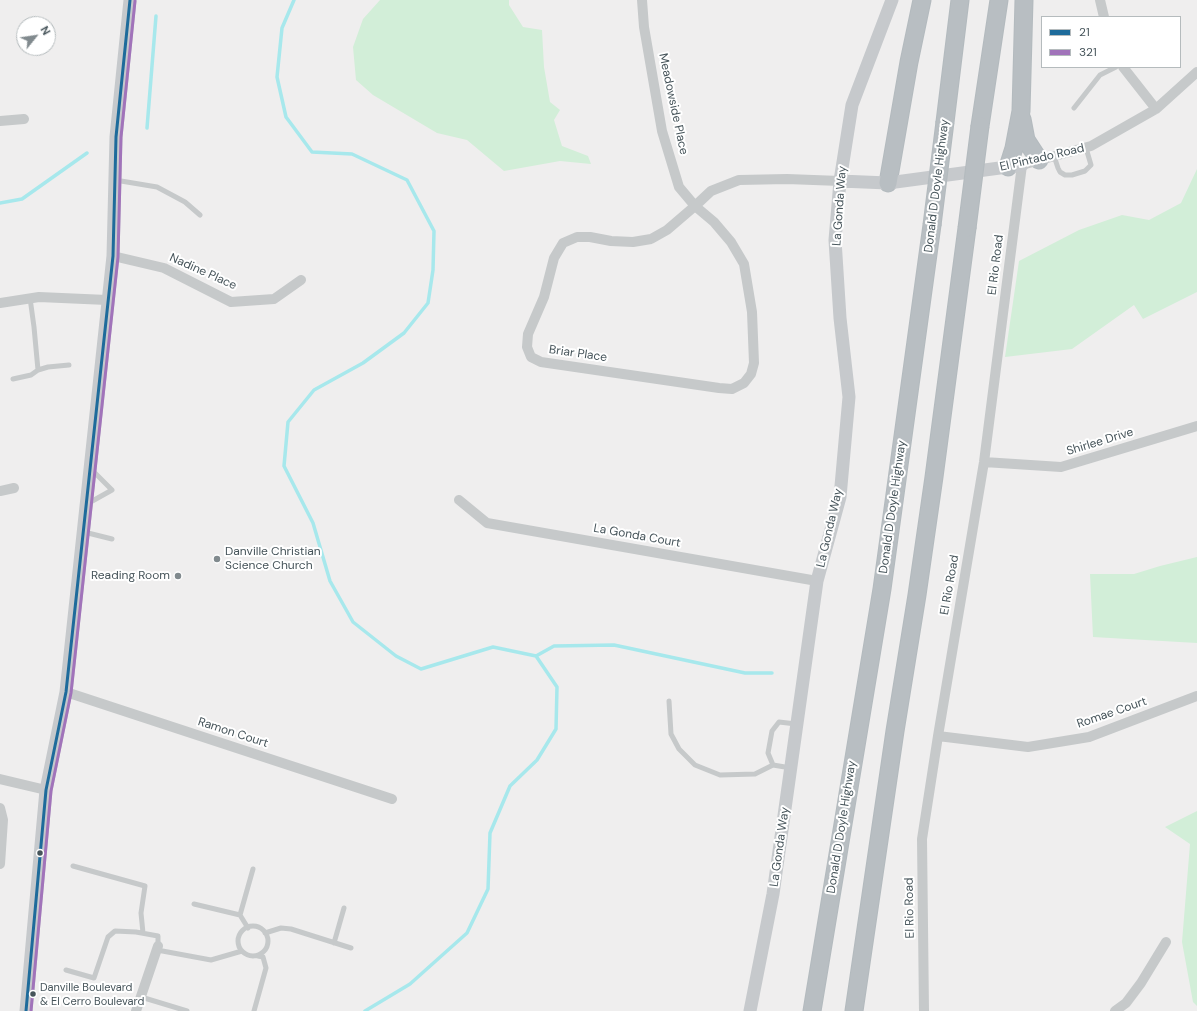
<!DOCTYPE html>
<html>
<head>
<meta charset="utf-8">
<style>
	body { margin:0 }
	#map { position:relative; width:1197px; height:1011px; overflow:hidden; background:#efeeee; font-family:"DM Sans",sans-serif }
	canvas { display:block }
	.legend { position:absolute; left:1041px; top:16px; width:140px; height:52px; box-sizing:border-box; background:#fff; border:1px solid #b5bbbd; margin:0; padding:5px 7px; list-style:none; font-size:12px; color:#46545a }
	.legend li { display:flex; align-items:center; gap:8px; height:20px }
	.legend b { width:20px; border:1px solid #b5bbbd }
	.north { position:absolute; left:16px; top:16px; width:40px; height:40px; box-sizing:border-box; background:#fff; border:1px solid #b5bbbd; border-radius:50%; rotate:60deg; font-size:11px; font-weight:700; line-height:16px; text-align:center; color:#46545a }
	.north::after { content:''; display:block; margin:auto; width:14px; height:18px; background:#818a8e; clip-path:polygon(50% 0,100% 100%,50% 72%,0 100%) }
</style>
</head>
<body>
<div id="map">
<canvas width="1197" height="1011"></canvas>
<ul class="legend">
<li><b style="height:5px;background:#1e6b9b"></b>21</li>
<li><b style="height:5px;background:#a173ba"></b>321</li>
</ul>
<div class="north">N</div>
</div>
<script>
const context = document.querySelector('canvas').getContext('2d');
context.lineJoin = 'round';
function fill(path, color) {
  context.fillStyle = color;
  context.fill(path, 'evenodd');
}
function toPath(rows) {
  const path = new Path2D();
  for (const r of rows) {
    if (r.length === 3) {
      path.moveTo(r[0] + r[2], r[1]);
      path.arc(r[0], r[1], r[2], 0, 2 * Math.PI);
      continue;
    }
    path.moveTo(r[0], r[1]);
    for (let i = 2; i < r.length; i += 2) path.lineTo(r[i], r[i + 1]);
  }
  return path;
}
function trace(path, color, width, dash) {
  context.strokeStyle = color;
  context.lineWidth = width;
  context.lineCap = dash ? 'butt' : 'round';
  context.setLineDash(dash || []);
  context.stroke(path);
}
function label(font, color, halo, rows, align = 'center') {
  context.font = font + ' "DM Sans",sans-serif';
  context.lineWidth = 4;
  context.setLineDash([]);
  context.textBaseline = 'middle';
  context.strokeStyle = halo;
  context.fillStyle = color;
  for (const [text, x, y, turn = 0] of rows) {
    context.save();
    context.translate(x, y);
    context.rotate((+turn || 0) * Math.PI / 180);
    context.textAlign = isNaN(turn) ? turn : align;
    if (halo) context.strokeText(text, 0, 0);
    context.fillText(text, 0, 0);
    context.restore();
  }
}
const green = toPath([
	[380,0,509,0,509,5,523,27,542,30,544,67,550,102,560,110,554,120,562,146,588,156,591,164,560,161,504,171,467,140,437,133,373,95,356,80,353,47,363,19],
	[1197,169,1197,292,1143,319,1134,305,1072,349,1005,357,1019,261,1079,230,1122,215,1149,220,1181,203],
	[1197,557,1197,643,1093,637,1090,574,1134,574,1160,566],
	[1197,811,1197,1006,1193,1002,1182,942,1190,844,1165,827]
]);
const stream = toPath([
	[294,0,282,28,277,77,286,117,312,152,352,154,407,180,434,231,433,270,428,303,404,333,363,363,314,390,288,422,284,466,313,523,330,581,353,622,396,656,421,669,493,647,536,656,557,687,556,729,537,760,510,786,490,833,488,889,467,933,410,984,365,1011],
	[147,128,156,16],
	[0,203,22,199,87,153],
	[536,656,554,646,614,645,745,673,772,673]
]);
const lane = toPath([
	[1074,108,1100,75,1116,67],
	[1054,156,1058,168,1060,172,1065,175,1072,175,1085,171,1091,165,1086,148],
	[115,180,157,187,185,202,200,215],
	[38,370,48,367,69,365],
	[13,379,31,375,38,370,34,327,30,298],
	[87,504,112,490,92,470],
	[84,532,112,539],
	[669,701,671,734,679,749,695,765,720,775,755,774,773,765],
	[791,768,773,765,768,753,772,731,779,722,796,724],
	[73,866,145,886,141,913,143,933],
	[194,904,240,915,248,928],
	[240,915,253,869],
	[253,941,15],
	[265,933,281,928,291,929,351,948],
	[334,943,344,908],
	[157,950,211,960,242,951],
	[66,970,94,978,108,937,115,931,136,932,158,936,158,946],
	[141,997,187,1011],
	[254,1011,266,968,263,957,258,956]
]);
const street = toPath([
	[642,0,644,27,662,131,679,187,695,206,711,191,739,180,787,179,840,181],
	[1100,0,1104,17],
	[1123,67,1156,109],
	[0,121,24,119],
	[695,206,714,222,731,242,744,264,752,312,754,363,751,374,744,383,732,389,719,388,541,362,531,357,527,347,528,334,544,297,554,258,563,243,577,237,590,237,611,241,633,242,651,239,667,230,695,206],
	[113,256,164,268,231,302,274,299,301,280],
	[0,303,39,297,107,300],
	[984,462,1061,467,1197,426],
	[0,491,14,488],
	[459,500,487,523,817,581],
	[66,692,392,799],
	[938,736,1028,747,1089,737,1197,696],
	[0,779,46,790],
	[0,808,3,820,0,864],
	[136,1011,158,946],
	[924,1011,922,839,938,736,984,462,1022,165,1091,146,1156,109,1197,72],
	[1115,1011,1126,1003,1141,983,1166,942]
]);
const secondary = toPath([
	[840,181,888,183,1022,165],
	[26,1011,46,790,66,692,113,256,116,137,130,0],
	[750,1011,773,894,817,581,840,497,849,397,840,318,835,240,840,181,852,105,892,0]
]);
const highway = toPath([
	[1022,119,1026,140,1039,160],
	[945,122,960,0],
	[980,126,999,0],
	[1008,167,1014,148,1021,111,1024,0],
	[888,183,909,62,922,0],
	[812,1011,882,589,932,225],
	[854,1011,895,731,917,595,934,477,967,228]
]);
const highwayBridge = toPath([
	[932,225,945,122],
	[967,228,980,126]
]);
const bus1 = toPath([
	[26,1011,46,790,66,692,113,256,116,137,130,0]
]);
const bus2 = toPath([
	[31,1011,51,791,71,693,118,257,121,137,135,1]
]);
const markers = [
	[217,559,4,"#818a8e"],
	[178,576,4,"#818a8e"],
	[40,853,3.5,"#46545a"],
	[33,994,3.5,"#46545a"]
];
const busNames = [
	["Danville Boulevard",40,988],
	["& El Cerro Boulevard",40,1002]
];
const streetNames = [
	["Meadowside Place",673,104,78],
	["El Pintado Road",1042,158,-13],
	["Donald D Doyle Highway",937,186,-83],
	["La Gonda Way",840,206,-86],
	["El Rio Road",996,265,-83],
	["Nadine Place",203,272,24],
	["Briar Place",578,354,8],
	["Shirlee Drive",1100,442,-17],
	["Donald D Doyle Highway",893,507,-82],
	["La Gonda Way",830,528,-77],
	["La Gonda Court",637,536,10],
	["El Rio Road",950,585,-80],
	["Romae Court",1112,713,-19],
	["Ramon Court",233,733,18],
	["Donald D Doyle Highway",842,827,-81],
	["La Gonda Way",780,847,-82],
	["El Rio Road",910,908,-91]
];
const poiNames = [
	["Danville Christian",225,552],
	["Science Church",225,566],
	["Reading Room",170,576,"right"]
];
fill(green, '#d2eed8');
trace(stream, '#a7e8ec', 3.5);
trace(highway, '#b3babe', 19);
trace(lane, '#c6c9ca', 5);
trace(street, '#c6c9ca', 10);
trace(secondary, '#c6c9cc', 13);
trace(highway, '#b8bec2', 17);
trace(highwayBridge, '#b3babe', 19, []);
trace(highwayBridge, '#b8bec2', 17);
trace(bus1, '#1e6b9b', 3);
trace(bus2, '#a173ba', 3);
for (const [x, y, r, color] of markers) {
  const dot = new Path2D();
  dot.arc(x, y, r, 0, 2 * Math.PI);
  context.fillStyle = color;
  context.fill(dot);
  trace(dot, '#fff', 1.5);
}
label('11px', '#46545a', '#fff', busNames, 'left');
label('12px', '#46545a', '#fff', streetNames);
label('12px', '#46545a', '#fff', poiNames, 'left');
</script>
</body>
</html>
